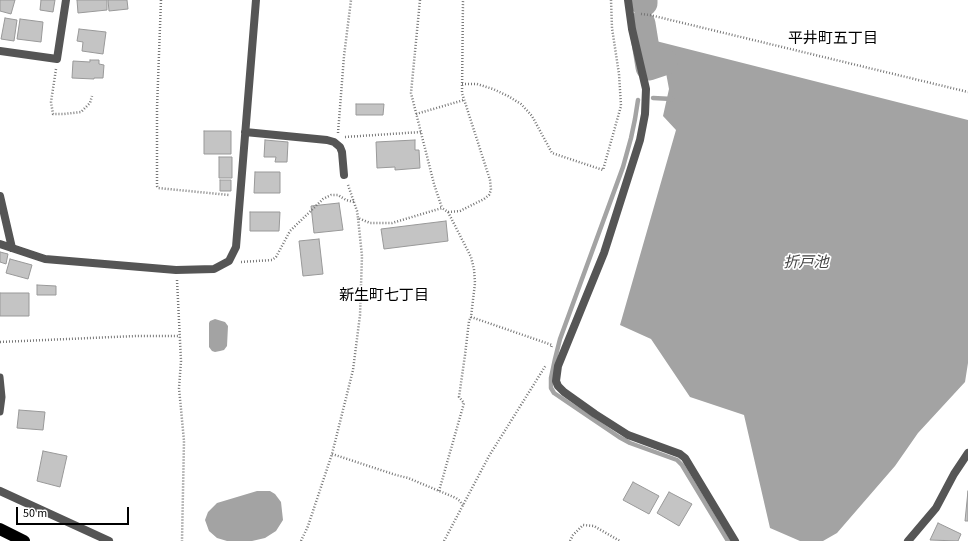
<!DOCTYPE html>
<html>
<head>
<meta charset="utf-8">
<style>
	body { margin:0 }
	#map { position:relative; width:968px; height:541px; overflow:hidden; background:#fff; font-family:"Source Sans 3",sans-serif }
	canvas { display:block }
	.scale { position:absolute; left:16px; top:507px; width:113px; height:18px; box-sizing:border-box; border:2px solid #000; border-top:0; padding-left:5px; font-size:12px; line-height:14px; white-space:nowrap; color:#000; -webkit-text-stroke:3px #fff; paint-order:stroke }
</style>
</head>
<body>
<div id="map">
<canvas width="968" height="541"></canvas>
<div class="scale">50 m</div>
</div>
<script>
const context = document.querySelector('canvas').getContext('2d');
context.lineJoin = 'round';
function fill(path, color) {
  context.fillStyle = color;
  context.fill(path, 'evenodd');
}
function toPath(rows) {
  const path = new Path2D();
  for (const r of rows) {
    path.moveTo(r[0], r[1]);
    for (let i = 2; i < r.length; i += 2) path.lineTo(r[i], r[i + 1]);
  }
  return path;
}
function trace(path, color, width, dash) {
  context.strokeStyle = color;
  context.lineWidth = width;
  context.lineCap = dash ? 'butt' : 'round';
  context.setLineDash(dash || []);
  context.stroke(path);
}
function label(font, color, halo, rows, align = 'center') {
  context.font = font + ' "Source Sans 3","Noto Sans JP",sans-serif';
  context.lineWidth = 3.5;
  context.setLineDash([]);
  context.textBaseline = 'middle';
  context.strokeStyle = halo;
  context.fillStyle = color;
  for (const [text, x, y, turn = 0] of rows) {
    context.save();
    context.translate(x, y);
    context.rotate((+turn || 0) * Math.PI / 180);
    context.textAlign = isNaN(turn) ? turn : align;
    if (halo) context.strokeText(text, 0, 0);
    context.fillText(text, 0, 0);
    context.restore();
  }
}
const water = toPath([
	[656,41,968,120,968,363,965,382,918,433,895,466,837,533,823,541,800,541,770,528,744,415,690,397,651,339,620,325,676,130,663,116,669,89,664,62],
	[215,319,225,322,228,326,227,346,224,350,220,351,215,352,212,351,209,347,209,323,210,321],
	[257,491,270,491,275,494,281,502,283,520,276,531,265,538,252,541,227,541,217,538,209,531,205,520,208,512,217,503]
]);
const stream = toPath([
	[653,98,672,99],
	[638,100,635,119,631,138,623,167,560,339,555,359,551,378,551,388,554,393,579,410,619,437,630,443,677,460,682,465,728,541]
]);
const river = toPath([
	[644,3,644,0],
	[642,24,649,67,664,62]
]);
const building = toPath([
	[0,0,15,0,11,14,0,11,0,0],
	[41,0,55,0,53,12,40,10,41,0],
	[77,0,107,0,107,10,78,13,77,0],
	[108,0,127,0,128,9,109,11,108,0],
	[5,18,17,20,14,41,1,39,5,18],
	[20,19,43,22,41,42,17,39,20,19],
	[79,29,106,32,103,54,82,51,83,42,77,41,79,29],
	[90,60,99,60,99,64,104,65,103,78,94,78,94,79,72,78,73,61,90,62,90,60],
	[356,104,384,104,383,115,356,115,356,104],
	[204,131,231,131,231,154,204,154,204,131],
	[265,140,288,142,287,162,275,162,276,157,264,157,265,140],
	[415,140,415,150,419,150,420,168,395,170,395,167,377,168,376,142,415,140],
	[219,157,232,157,232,178,219,178,219,157],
	[255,172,280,172,280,193,254,193,255,172],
	[220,180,231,180,231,191,220,191,220,180],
	[339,203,343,230,314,233,311,206,339,203],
	[250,212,280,212,279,231,250,231,250,212],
	[446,221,448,241,384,249,381,229,446,221],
	[319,239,323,274,303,276,299,241,319,239],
	[0,252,8,254,6,264,0,262,0,252],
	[10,259,32,265,28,279,6,273,10,259],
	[37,285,56,286,56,295,37,295,37,285],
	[0,293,29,293,29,316,0,316,0,293],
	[19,410,45,412,43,430,17,428,19,410],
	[43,451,67,456,60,487,37,481,43,451],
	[633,482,659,496,649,514,623,500,633,482],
	[968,491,968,521,965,521,968,491],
	[669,492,692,504,679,526,657,513,669,492],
	[938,523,961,534,958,541,930,540,938,523]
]);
const path = toPath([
	[161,0,157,108,157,186,158,188,229,195],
	[420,0,411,93,434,184,442,208],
	[641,14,650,15,968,92],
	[56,69,51,102,53,114,64,114,81,112,90,103,92,96],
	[462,84,477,84,493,89,508,96,521,104,532,116,552,153,603,170,621,106,619,74,612,28,611,0],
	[416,114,464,100],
	[338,133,344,56,351,0],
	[345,137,421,132],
	[348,185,357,211,358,218,370,223,392,223,442,208,448,212,471,257,474,269,475,283,471,317,552,345,551,349],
	[448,212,460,211,484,199,489,195,491,190,490,180,462,93,463,0],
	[241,262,272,260,276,257,290,231,323,199,331,195,338,195,346,200,354,202],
	[177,280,181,361,179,388,184,441,182,541],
	[0,342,136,336,180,336],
	[332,454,396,475,408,478,456,498,460,501,463,506],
	[439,491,464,403,459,397,465,355,469,321,471,317],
	[301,541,308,526,332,454,353,370,360,315,362,256,358,218],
	[444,541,489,456,546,365],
	[570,541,573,535,583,525,594,526,620,541]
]);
const service = toPath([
	[0,377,2,397,0,412]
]);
const minor = toPath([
	[628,0,632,29,646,89,645,114,640,140,604,253,558,366,556,381,558,386,564,392,595,414,628,435,680,454,685,458,735,541],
	[0,51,57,59,66,0],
	[245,132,327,140,334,142,340,147,342,152,344,175],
	[0,196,12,248],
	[0,244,45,259,176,270,214,269,229,261,236,247,256,0],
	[0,491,109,541],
	[908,541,936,508,954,474,968,453]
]);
const motorway = toPath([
	[0,529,24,541]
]);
const neighbourhoodNames = [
	["平井町五丁目",833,40],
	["新生町七丁目",384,297]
];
const waterNames = [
	["折戸池",806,264]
];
fill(water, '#a3a3a3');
trace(stream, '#a3a3a3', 4.5);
trace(river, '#a3a3a3', 27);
fill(building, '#c4c4c4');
trace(building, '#999', 1);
trace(path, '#777', 2.5, [1, 2]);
trace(service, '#555', 7);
trace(minor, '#555', 8);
trace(motorway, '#000', 12);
label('15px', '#000', '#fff', neighbourhoodNames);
label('italic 15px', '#444', '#fff', waterNames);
</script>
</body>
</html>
